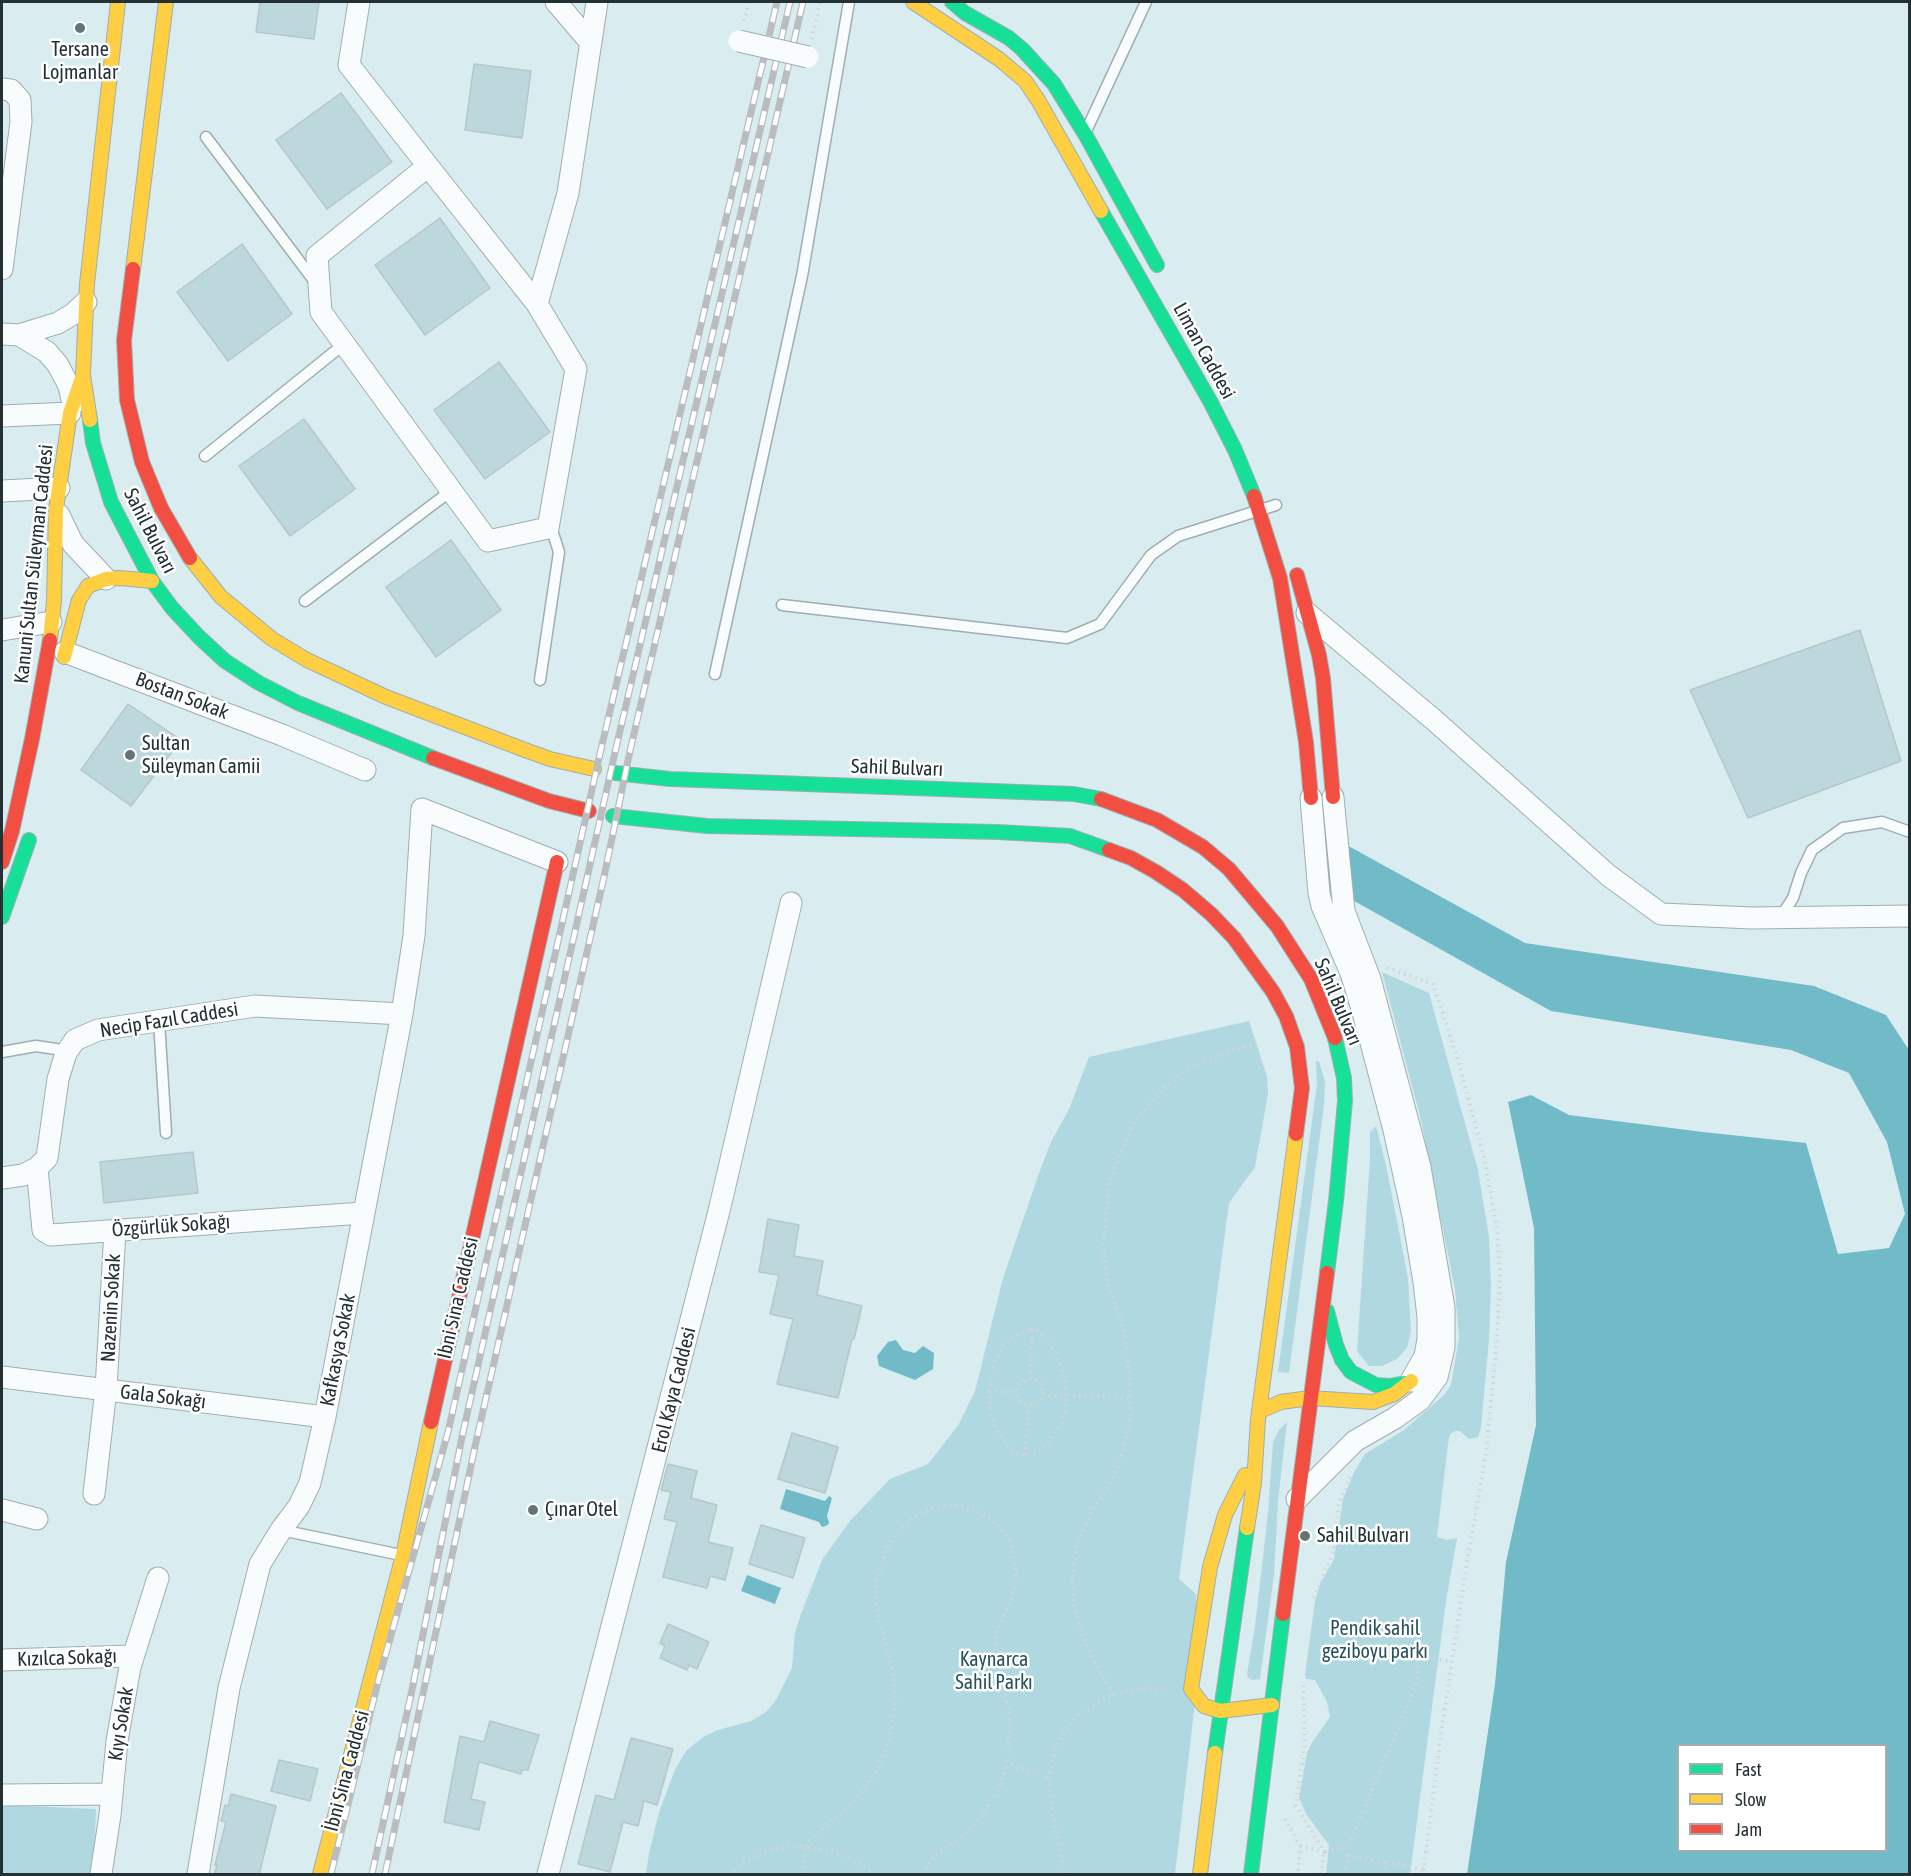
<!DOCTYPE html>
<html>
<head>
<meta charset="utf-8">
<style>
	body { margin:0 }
	#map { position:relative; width:1911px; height:1876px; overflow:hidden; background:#d9edf0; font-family:"Asap Condensed",sans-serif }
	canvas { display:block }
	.frame { position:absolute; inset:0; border:3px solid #233134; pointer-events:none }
	.legend { position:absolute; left:1677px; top:1744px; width:210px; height:108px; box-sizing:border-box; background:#fff; border:2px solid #a7adae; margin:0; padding:8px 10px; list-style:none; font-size:18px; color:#233134 }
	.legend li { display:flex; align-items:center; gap:12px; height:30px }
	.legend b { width:30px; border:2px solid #a7adae }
</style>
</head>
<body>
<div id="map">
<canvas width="1911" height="1876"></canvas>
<div class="frame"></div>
<ul class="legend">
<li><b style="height:8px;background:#16e098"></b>Fast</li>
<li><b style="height:8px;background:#ffcf43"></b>Slow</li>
<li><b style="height:8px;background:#f24e42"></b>Jam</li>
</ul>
</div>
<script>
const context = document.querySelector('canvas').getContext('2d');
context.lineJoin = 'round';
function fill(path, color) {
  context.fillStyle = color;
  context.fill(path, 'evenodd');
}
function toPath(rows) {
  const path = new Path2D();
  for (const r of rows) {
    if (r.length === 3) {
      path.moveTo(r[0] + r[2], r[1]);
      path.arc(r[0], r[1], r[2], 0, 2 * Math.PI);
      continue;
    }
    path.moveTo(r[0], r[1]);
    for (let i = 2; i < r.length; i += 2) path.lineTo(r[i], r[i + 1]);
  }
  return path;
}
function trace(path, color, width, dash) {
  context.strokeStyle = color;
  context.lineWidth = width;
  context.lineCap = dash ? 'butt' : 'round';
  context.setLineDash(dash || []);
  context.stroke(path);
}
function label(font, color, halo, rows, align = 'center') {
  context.font = font + ' "Asap Condensed",sans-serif';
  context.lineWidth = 5;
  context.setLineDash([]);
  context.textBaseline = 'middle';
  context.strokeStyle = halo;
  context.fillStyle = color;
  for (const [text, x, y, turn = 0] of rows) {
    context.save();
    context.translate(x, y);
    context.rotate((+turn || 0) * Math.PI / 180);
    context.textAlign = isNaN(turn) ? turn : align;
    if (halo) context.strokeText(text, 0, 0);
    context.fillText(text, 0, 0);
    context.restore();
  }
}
const green = toPath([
	[1382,972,1429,993,1478,1170,1489,1237,1491,1286,1489,1339,1481,1427,1478,1437,1469,1439,1460,1431,1455,1431,1450,1434,1448,1444,1437,1537,1447,1540,1457,1538,1446,1601,1410,1874,1326,1874,1329,1845,1306,1814,1299,1798,1307,1752,1313,1741,1330,1717,1327,1702,1315,1680,1306,1679,1305,1674,1315,1601,1320,1584,1334,1559,1343,1499,1354,1472,1365,1454,1404,1430,1444,1395,1451,1385,1459,1338,1455,1289,1420,1116],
	[1249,1021,1267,1077,1268,1094,1255,1167,1229,1203,1179,1579,1196,1594,1197,1685,1175,1874,646,1874,649,1853,659,1812,675,1770,686,1751,703,1737,718,1730,751,1721,766,1712,776,1700,792,1668,795,1633,801,1614,822,1560,850,1521,890,1479,928,1464,959,1424,975,1391,1003,1278,1037,1179,1050,1144,1069,1109,1089,1057],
	[1316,1061,1319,1061,1325,1082,1324,1105,1289,1373,1278,1372,1317,1084],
	[1376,1126,1386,1165,1408,1278,1411,1332,1407,1348,1397,1359,1382,1366,1369,1366,1357,1351,1370,1158,1370,1132],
	[1287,1422,1278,1501,1274,1575,1260,1679,1253,1680,1249,1679,1247,1674,1255,1626,1268,1513,1273,1442,1279,1430],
	[2,1805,96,1809,93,1874,2,1874]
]);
const water = toPath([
	[1343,843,1525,943,1814,986,1886,1015,1909,1050,1909,1874,1467,1874,1495,1684,1506,1562,1536,1425,1534,1228,1508,1102,1531,1095,1569,1115,1703,1132,1806,1143,1838,1254,1889,1248,1905,1214,1887,1142,1849,1073,1791,1050,1551,1011,1347,897],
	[1678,1746,1886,1746,1886,1850,1678,1850],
	[896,1340,903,1350,915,1353,923,1346,934,1353,933,1369,915,1380,879,1366,877,1356,888,1342],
	[786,1489,825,1501,829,1496,832,1498,827,1516,829,1522,828,1525,822,1527,819,1522,780,1509],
	[747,1575,781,1588,775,1604,741,1591]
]);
const building = toPath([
	[260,2,319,2,314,39,256,32,260,2],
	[474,64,531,71,522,138,465,130,474,64],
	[341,93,392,162,327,209,276,140,341,93],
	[440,218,490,288,425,335,375,265,440,218],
	[242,244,292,314,228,361,177,292,242,244],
	[499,362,550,432,485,479,434,410,499,362],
	[304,419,355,489,290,536,239,466,304,419],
	[451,540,501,610,436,657,386,587,451,540],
	[1860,630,1901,761,1748,818,1690,690,1860,630],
	[128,704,181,740,131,806,81,770,128,704],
	[193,1152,198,1193,104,1203,100,1162,193,1152],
	[768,1219,799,1225,794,1256,823,1261,817,1295,862,1306,854,1339,852,1339,838,1398,777,1384,793,1319,770,1314,779,1275,759,1272,768,1219],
	[792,1433,838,1447,825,1493,778,1479,792,1433],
	[668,1464,697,1471,691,1498,717,1505,708,1542,733,1548,725,1580,710,1576,707,1588,663,1577,677,1522,664,1519,671,1492,661,1490,668,1464],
	[761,1525,805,1538,793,1578,749,1564,761,1525],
	[668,1624,709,1642,697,1669,689,1665,687,1670,660,1658,665,1646,660,1643,668,1624],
	[490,1721,539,1735,528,1770,522,1770,521,1774,479,1762,471,1799,485,1802,479,1830,444,1822,460,1736,484,1742,490,1721],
	[631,1738,673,1749,657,1805,644,1801,638,1826,623,1822,610,1872,578,1864,596,1795,614,1800,631,1738],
	[279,1760,318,1769,310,1801,271,1791,279,1760],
	[231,1794,276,1806,259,1875,214,1875,217,1865,215,1865,226,1822,221,1821,225,1805,228,1806,231,1794]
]);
const path = toPath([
	[744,21,749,2],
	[812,39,820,2],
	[1387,968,1433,984,1458,1060,1484,1157,1497,1228,1500,1276,1497,1341,1486,1453,1465,1575,1442,1727,1423,1874],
	[1031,1328,1036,1329,1042,1334,1056,1354,1065,1378,1067,1407,1062,1423,1049,1442,1036,1453,1025,1456,1013,1452,999,1435,991,1414,989,1391,994,1363,1003,1347,1010,1339,1031,1328],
	[1030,1392,13],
	[1031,1379,1032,1328],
	[989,1391,1017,1392],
	[1043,1394,1067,1398],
	[1067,1395,1131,1398],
	[1025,1455,1029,1405],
	[1314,1598,1333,1553,1339,1504,1351,1477],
	[1113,1694,1093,1659,1081,1631,1074,1608,1072,1581,1077,1546,1092,1510,1111,1483,1123,1452,1131,1417,1128,1357,1124,1330,1107,1279,1103,1248,1109,1182,1135,1120,1161,1090,1182,1073,1195,1066,1225,1053,1259,1042],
	[1285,1819,1300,1846,1298,1874],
	[1300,1846,1324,1852,1296,1805,1305,1744,1303,1685],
	[729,1874,744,1862,771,1850,783,1847,805,1847,809,1840,853,1803,878,1769,890,1736,896,1696,892,1669,877,1611,875,1589,877,1578,889,1544,896,1535,913,1517,932,1508,953,1504,976,1510,996,1523,1009,1540,1015,1564,1016,1584,996,1636,995,1657,998,1679,1009,1709,1008,1763,1049,1779],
	[805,1874,805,1847,830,1851,846,1857,859,1863,874,1874],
	[922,1874,935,1855,955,1843,981,1817,998,1790,1008,1763],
	[1065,1874,1053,1817,1049,1779,1055,1749,1062,1735,1078,1715,1110,1696,1138,1689,1167,1688],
	[1321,1874,1324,1852,1343,1848,1349,1845,1416,1685,1420,1657,1452,1662],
	[1345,1874,1348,1856,1386,1862],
	[1385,1874,1386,1862,1424,1870]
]);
const lane = toPath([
	[1087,129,1146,2],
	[206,137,315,282],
	[205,456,344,344],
	[305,601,452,490],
	[782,605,1067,638,1100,624,1151,555,1178,536,1276,505],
	[715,674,802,276,849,2],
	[540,680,559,552,550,524],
	[1780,918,1793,898,1801,873,1812,850,1843,828,1882,822,1910,832],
	[159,1021,166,1133],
	[2,1052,36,1046,56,1049,66,1053],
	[281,1530,401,1555]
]);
const street = toPath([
	[359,2,349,65,428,166,537,304,576,369,548,528,488,541,321,312,317,256,428,166],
	[556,2,591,43],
	[2,89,11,90,20,100,21,122,2,269],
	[537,304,568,193,597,2],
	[2,334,19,335,58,323,73,314,86,302],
	[19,335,47,352,58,365,69,386,73,404],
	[2,416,70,413],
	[2,491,59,488],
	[59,515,73,544,106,579],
	[1307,613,1434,720,1608,875,1661,914,1752,918,1910,916],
	[2,630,51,622],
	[65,652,282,735,365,770],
	[1311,798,1319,893,1322,906,1351,973,1363,1012,1394,1130,1413,1216,1424,1282,1428,1317,1428,1339,1425,1356,1411,1381],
	[37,1168,43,1230,51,1235,363,1213],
	[2,1178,23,1175,37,1168,47,1158,58,1079,66,1053,75,1040,98,1030,255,1006,402,1014],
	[2,1377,325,1417],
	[94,1494,106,1389,115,1230],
	[1297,1499,1355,1441,1395,1418,1420,1400,1437,1377,1444,1347,1444,1308,1420,1167,1370,979,1344,911,1333,797],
	[2,1510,37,1519],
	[2,1660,133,1656],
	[2,1795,111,1794],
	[101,1874,110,1815,117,1741,130,1667,158,1578],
	[198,1874,229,1688,260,1564,281,1530,299,1506,310,1483,325,1417,402,1014,414,936,422,809,557,862],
	[548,1874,719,1211,791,903]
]);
const fast = toPath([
	[952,2,965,13,1009,38,1022,49,1054,84,1085,134,1157,265],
	[1101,211,1210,401,1235,450,1254,496],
	[90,420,93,443,111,502,152,581,172,608,199,637,225,661,259,683,298,703,433,758],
	[615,773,670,779,1074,794,1101,799],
	[613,816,707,826,998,832,1070,836,1109,850],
	[2,917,29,840],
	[1327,1273,1336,1201,1345,1101,1344,1078,1335,1038],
	[1327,1311,1336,1345,1342,1360,1351,1372,1376,1385,1390,1386,1406,1383],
	[1215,1753,1247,1528],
	[1251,1874,1283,1614]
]);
const slow = toPath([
	[913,2,999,59,1025,81,1038,100,1101,211],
	[133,269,166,2],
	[90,420,83,375,87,284,118,2],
	[190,558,221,597,272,639,307,660,386,697,525,750,550,759,594,769],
	[50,640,54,601,56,509,70,413,83,375],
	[64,657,79,600,88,586,106,579,120,578,152,581],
	[1260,1411,1281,1402,1310,1398,1373,1402,1394,1394,1411,1381],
	[1245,1475,1225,1515,1210,1567,1191,1689,1204,1706,1220,1711,1272,1705],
	[1247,1528,1254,1483,1258,1419,1296,1134],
	[320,1874,403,1555,431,1422],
	[1200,1874,1215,1753]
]);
const jam = toPath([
	[133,269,124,340,127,400,142,462,161,508,190,558],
	[1254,496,1280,578,1306,742,1311,798],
	[1297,575,1319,655,1323,678,1333,797],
	[433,758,549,801,589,811],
	[1101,799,1157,820,1203,847,1229,869,1277,926,1311,979,1335,1038],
	[1109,850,1131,858,1156,872,1183,890,1211,914,1234,938,1273,992,1286,1016,1297,1047,1302,1088,1296,1134],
	[2,862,12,831,32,739,50,640],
	[431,1422,557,862],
	[1283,1614,1327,1273]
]);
const rail = toPath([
	[331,1874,379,1678,448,1432,602,745,777,2],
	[372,1874,412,1690,462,1437,616,748,790,2],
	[385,1874,476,1442,604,877,630,751,803,2]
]);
const streetBridge = toPath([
	[739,41,808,57]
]);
const markers = [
	[80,28,6,"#637376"],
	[130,755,6,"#637376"],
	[533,1510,6,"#637376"],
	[1305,1536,6,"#637376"]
];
const poiNames = [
	["Tersane",80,50,"center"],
	["Lojmanlar",80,73,"center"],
	["Sultan",142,744],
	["Süleyman Camii",142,767],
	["Çınar Otel",545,1510],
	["Sahil Bulvarı",1317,1536]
];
const streetNames = [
	["Liman Caddesi",1204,351,61],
	["Sahil Bulvarı",150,531,63],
	["Kanuni Sultan Süleyman Caddesi",34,564,-84],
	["Bostan Sokak",182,696,21],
	["Sahil Bulvarı",897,768,2],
	["Sahil Bulvarı",1338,1002,67],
	["Necip Fazıl Caddesi",169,1020,-9],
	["Özgürlük Sokağı",171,1226,-4],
	["İbni Sina Caddesi",458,1298,-77],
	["Nazenin Sokak",111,1308,-87],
	["Kafkasya Sokak",338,1350,-79],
	["Erol Kaya Caddesi",674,1390,-76],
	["Gala Sokağı",163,1397,7],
	["Kızılca Sokağı",67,1658,-2],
	["Kıyı Sokak",121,1724,-81],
	["İbni Sina Caddesi",347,1771,-75]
];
const parkNames = [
	["Pendik sahil",1375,1629],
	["geziboyu parkı",1375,1652],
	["Kaynarca",994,1660],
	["Sahil Parkı",994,1683]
];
fill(green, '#b0d8e0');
fill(water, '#71bbc9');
fill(building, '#bcd8dd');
trace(building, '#b7c6ca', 1.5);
trace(lane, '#9faeb1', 13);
trace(street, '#9faeb1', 23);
trace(fast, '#9faeb1', 16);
trace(slow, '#9faeb1', 16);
trace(jam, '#9faeb1', 16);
trace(path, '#d0d6d7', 4, [1.5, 4.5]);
trace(lane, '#f9fcfd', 10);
trace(street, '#f9fcfd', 21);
trace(fast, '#16e098', 14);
trace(slow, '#ffcf43', 14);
trace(jam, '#f24e42', 14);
trace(rail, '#b9bdbf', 7);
trace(rail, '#fff', 4.5, [14]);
trace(streetBridge, '#9faeb1', 23, []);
trace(streetBridge, '#f9fcfd', 21);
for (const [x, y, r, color] of markers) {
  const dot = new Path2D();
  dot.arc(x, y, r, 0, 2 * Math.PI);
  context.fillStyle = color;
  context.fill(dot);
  trace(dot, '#fff', 2);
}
label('20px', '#233134', '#fff', poiNames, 'left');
label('20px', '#233134', '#fff', streetNames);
label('20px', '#27525b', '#fff', parkNames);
</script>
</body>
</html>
